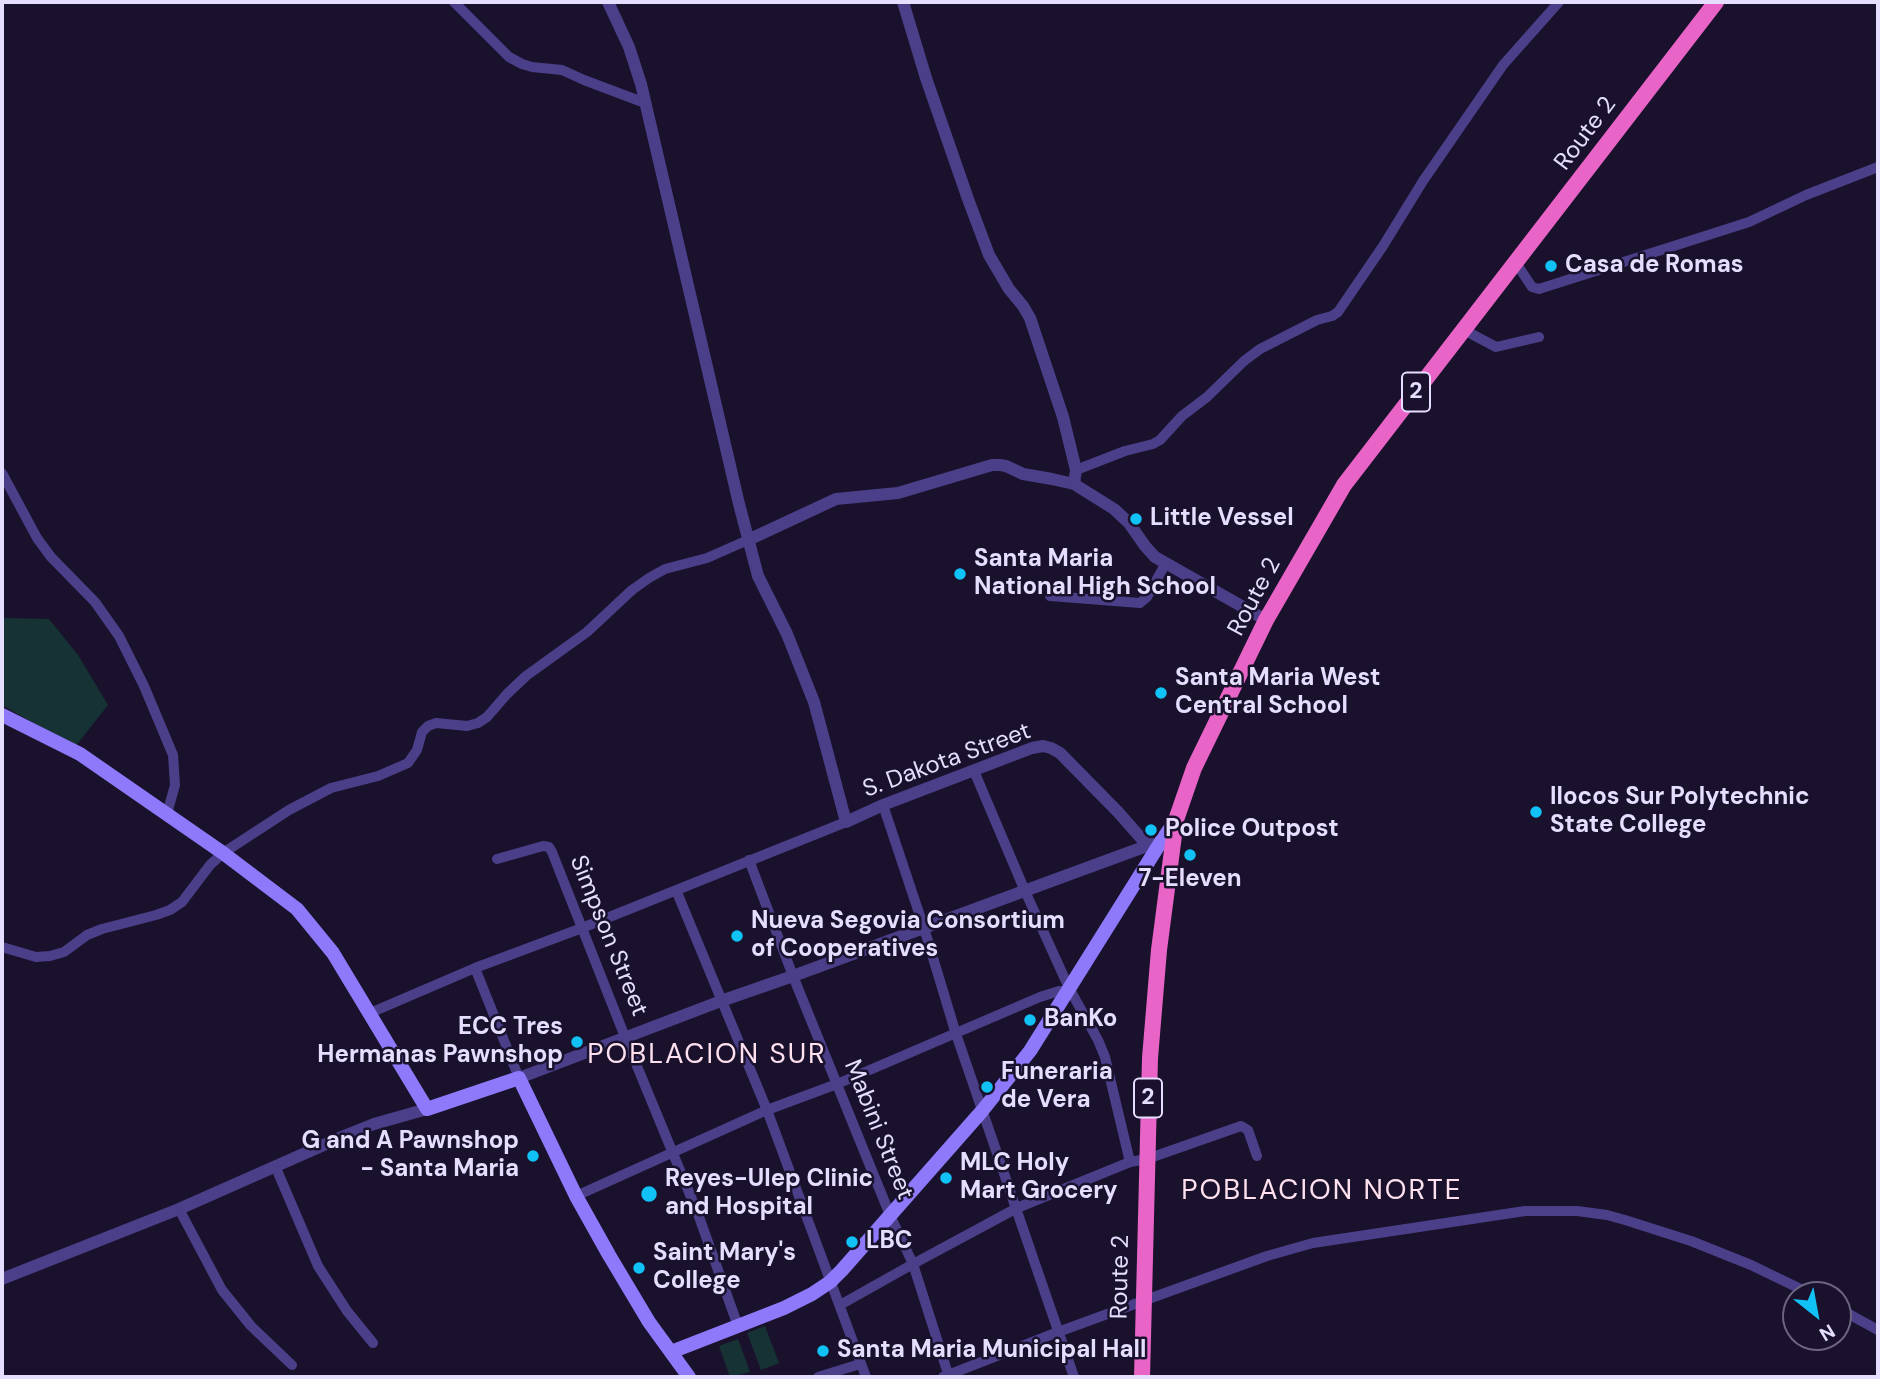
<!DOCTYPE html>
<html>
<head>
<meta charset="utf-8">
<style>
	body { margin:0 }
	#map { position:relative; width:1880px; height:1379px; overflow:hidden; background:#1a122c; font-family:"DM Sans",sans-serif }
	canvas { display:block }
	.frame { position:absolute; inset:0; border:4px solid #e6defe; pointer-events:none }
	.north { position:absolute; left:1782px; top:1281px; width:70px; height:70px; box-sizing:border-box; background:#1a122c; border:2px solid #6c6480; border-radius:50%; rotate:149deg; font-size:19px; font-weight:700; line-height:28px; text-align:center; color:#e6defe }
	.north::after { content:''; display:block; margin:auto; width:24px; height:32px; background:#11c2f7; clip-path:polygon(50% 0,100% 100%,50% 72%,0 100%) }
</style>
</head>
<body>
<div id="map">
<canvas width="1880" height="1379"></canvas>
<div class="frame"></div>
<div class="north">N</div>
</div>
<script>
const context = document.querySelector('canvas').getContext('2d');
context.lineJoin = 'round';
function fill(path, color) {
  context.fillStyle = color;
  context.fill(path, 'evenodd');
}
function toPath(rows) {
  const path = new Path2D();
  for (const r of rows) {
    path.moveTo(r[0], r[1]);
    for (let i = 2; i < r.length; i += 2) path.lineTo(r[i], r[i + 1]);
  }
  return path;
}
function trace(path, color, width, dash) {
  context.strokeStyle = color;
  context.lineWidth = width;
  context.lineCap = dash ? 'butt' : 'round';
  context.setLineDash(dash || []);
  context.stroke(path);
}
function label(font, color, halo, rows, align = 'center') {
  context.font = font + ' "DM Sans",sans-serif';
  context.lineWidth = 5;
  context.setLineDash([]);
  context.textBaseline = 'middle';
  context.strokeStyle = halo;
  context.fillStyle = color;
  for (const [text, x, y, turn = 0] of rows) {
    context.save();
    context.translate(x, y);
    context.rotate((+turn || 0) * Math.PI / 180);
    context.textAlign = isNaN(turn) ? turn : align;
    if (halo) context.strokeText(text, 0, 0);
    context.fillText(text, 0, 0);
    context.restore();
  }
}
const green = toPath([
	[2,618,49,619,78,655,108,705,75,747,2,705],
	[765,1326,779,1363,761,1370,747,1333],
	[738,1339,750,1372,730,1377,719,1346]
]);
const minor = toPath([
	[454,2,509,57,522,64,532,67,562,70,584,80,645,103],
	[1516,263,1532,287,1539,289,1749,222,1806,195,1878,167],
	[1464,330,1496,347,1539,337],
	[1076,470,1125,451,1153,444,1160,440,1182,416,1207,397,1244,361,1260,349,1317,320,1332,316,1338,312,1383,246,1423,181,1503,65,1559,2],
	[2,473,37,538,51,557,95,602,119,636,144,686,173,755,175,785,167,814],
	[1050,596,1140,603,1147,597,1166,563],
	[974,771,1025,891,1069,988,1098,1040,1105,1057,1130,1162],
	[883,805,924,928,956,1034,1074,1377],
	[497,859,543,846,549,847,552,852,625,1037,698,1214,738,1326],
	[749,860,793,976,890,1215,913,1264,949,1377],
	[676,890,767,1110,866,1377],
	[2,947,36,957,50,956,64,952,87,935,102,929,156,915,170,910,182,902,210,865,223,853,289,810,331,788,378,776,408,763,417,750,422,732,428,726,436,723,467,726,478,723,487,717,507,694,526,676,587,632,632,590,649,578,665,569,707,558,748,540],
	[475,968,519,1078],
	[370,1013,475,968,582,928,846,822],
	[276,1168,318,1266,347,1311,373,1343],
	[576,1196,767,1110,837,1084,1040,997,1059,991,1067,992],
	[179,1209,222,1290,251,1326,292,1365],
	[840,1305,913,1264,1017,1208,1130,1162,1147,1159,1241,1126,1248,1130,1257,1156],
	[1838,1308,1878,1330],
	[818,1377,860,1364],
	[943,1377,1058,1332,1143,1301,1267,1256,1313,1243,1525,1211,1577,1211,1607,1215,1625,1220,1691,1241,1751,1265,1813,1295]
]);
const tertiary = toPath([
	[608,2,629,47,641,84,739,504,758,576,787,634,814,702,846,822,883,805,1032,748,1043,746,1051,748,1060,753,1118,812,1148,846],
	[903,2,926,78,968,199,989,255,1009,289,1023,306,1030,318,1063,417,1076,470,1074,484],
	[748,540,836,499,898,493,992,465,1000,465,1006,466,1023,474,1052,479,1074,484,1114,509,1129,523,1145,546,1155,557,1266,620],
	[519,1078,721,1001,793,976,1152,844],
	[2,1279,179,1209,344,1136,374,1124,427,1109]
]);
const secondary = toPath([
	[2,715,80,754,223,853,297,909,333,953,427,1109,519,1078,576,1196,609,1255,649,1322,689,1377],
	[671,1352,784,1308,812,1294,830,1282,842,1270,982,1111,1030,1051,1162,840,1176,820]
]);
const trunk = toPath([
	[1142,1377,1150,1058,1159,950,1176,820,1194,768,1266,620,1344,485,1716,2]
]);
const markers = [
	[1551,266,7,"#11c2f7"],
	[1136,519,7,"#11c2f7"],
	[960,574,7,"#11c2f7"],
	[1161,693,7,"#11c2f7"],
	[1536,812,7,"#11c2f7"],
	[1151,830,7,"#11c2f7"],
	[1190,855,7,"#11c2f7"],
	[737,936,7,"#11c2f7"],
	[1030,1020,7,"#11c2f7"],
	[577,1042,7,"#11c2f7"],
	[987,1087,7,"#11c2f7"],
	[533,1156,7,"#11c2f7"],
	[946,1178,7,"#11c2f7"],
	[649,1194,9,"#11c2f7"],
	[852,1242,7,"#11c2f7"],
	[639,1268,7,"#11c2f7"],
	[823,1351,7,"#11c2f7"]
];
const shields = [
	[1416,392,28],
	[1148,1098,28]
];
const shieldNames = [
	["2",1416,392],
	["2",1148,1098]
];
const streetNames = [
	["Route 2",1586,134,-53],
	["Route 2",1255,597,-62],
	["S. Dakota Street",947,761,-20],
	["Simpson Street",608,936,68],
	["Mabini Street",878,1130,68],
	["Route 2",1121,1277,-89]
];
const poiNames = [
	["Casa de Romas",1565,266],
	["Little Vessel",1150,519],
	["Santa Maria",974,560],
	["National High School",974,588],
	["Santa Maria West",1175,679],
	["Central School",1175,707],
	["Ilocos Sur Polytechnic",1550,798],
	["State College",1550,826],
	["Police Outpost",1165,830],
	["7-Eleven",1190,880,"center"],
	["Nueva Segovia Consortium",751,922],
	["of Cooperatives",751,950],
	["BanKo",1044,1020],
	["ECC Tres",563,1028,"right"],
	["Hermanas Pawnshop",563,1056,"right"],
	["Funeraria",1001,1073],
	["de Vera",1001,1101],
	["G and A Pawnshop",519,1142,"right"],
	["- Santa Maria",519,1170,"right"],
	["MLC Holy",960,1164],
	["Mart Grocery",960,1192],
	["Reyes-Ulep Clinic",665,1180],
	["and Hospital",665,1208],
	["LBC",866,1242],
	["Saint Mary's",653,1254],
	["College",653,1282],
	["Santa Maria Municipal Hall",837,1351]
];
const quarterNames = [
	["POBLACION SUR",707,1056],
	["POBLACION NORTE",1322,1192]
];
fill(green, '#163235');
trace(minor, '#4c3f89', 10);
trace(tertiary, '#4c3f89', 12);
trace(secondary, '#8d79fa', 14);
trace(trunk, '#e864c7', 16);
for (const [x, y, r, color] of markers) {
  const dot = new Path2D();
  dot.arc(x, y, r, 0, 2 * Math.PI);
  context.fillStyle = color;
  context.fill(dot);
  trace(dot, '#1a122c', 2.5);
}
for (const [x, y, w] of shields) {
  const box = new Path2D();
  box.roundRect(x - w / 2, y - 19.5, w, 39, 5);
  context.fillStyle = '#1a122c';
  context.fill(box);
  trace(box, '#e6defe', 2);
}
label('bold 23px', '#e6defe', null, shieldNames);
label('24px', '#e6defe', '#1a122c', streetNames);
label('bold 24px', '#e6defe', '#1a122c', poiNames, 'left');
context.letterSpacing = '2px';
label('28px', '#fee0ef', '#1a122c', quarterNames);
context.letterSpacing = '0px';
</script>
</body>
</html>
